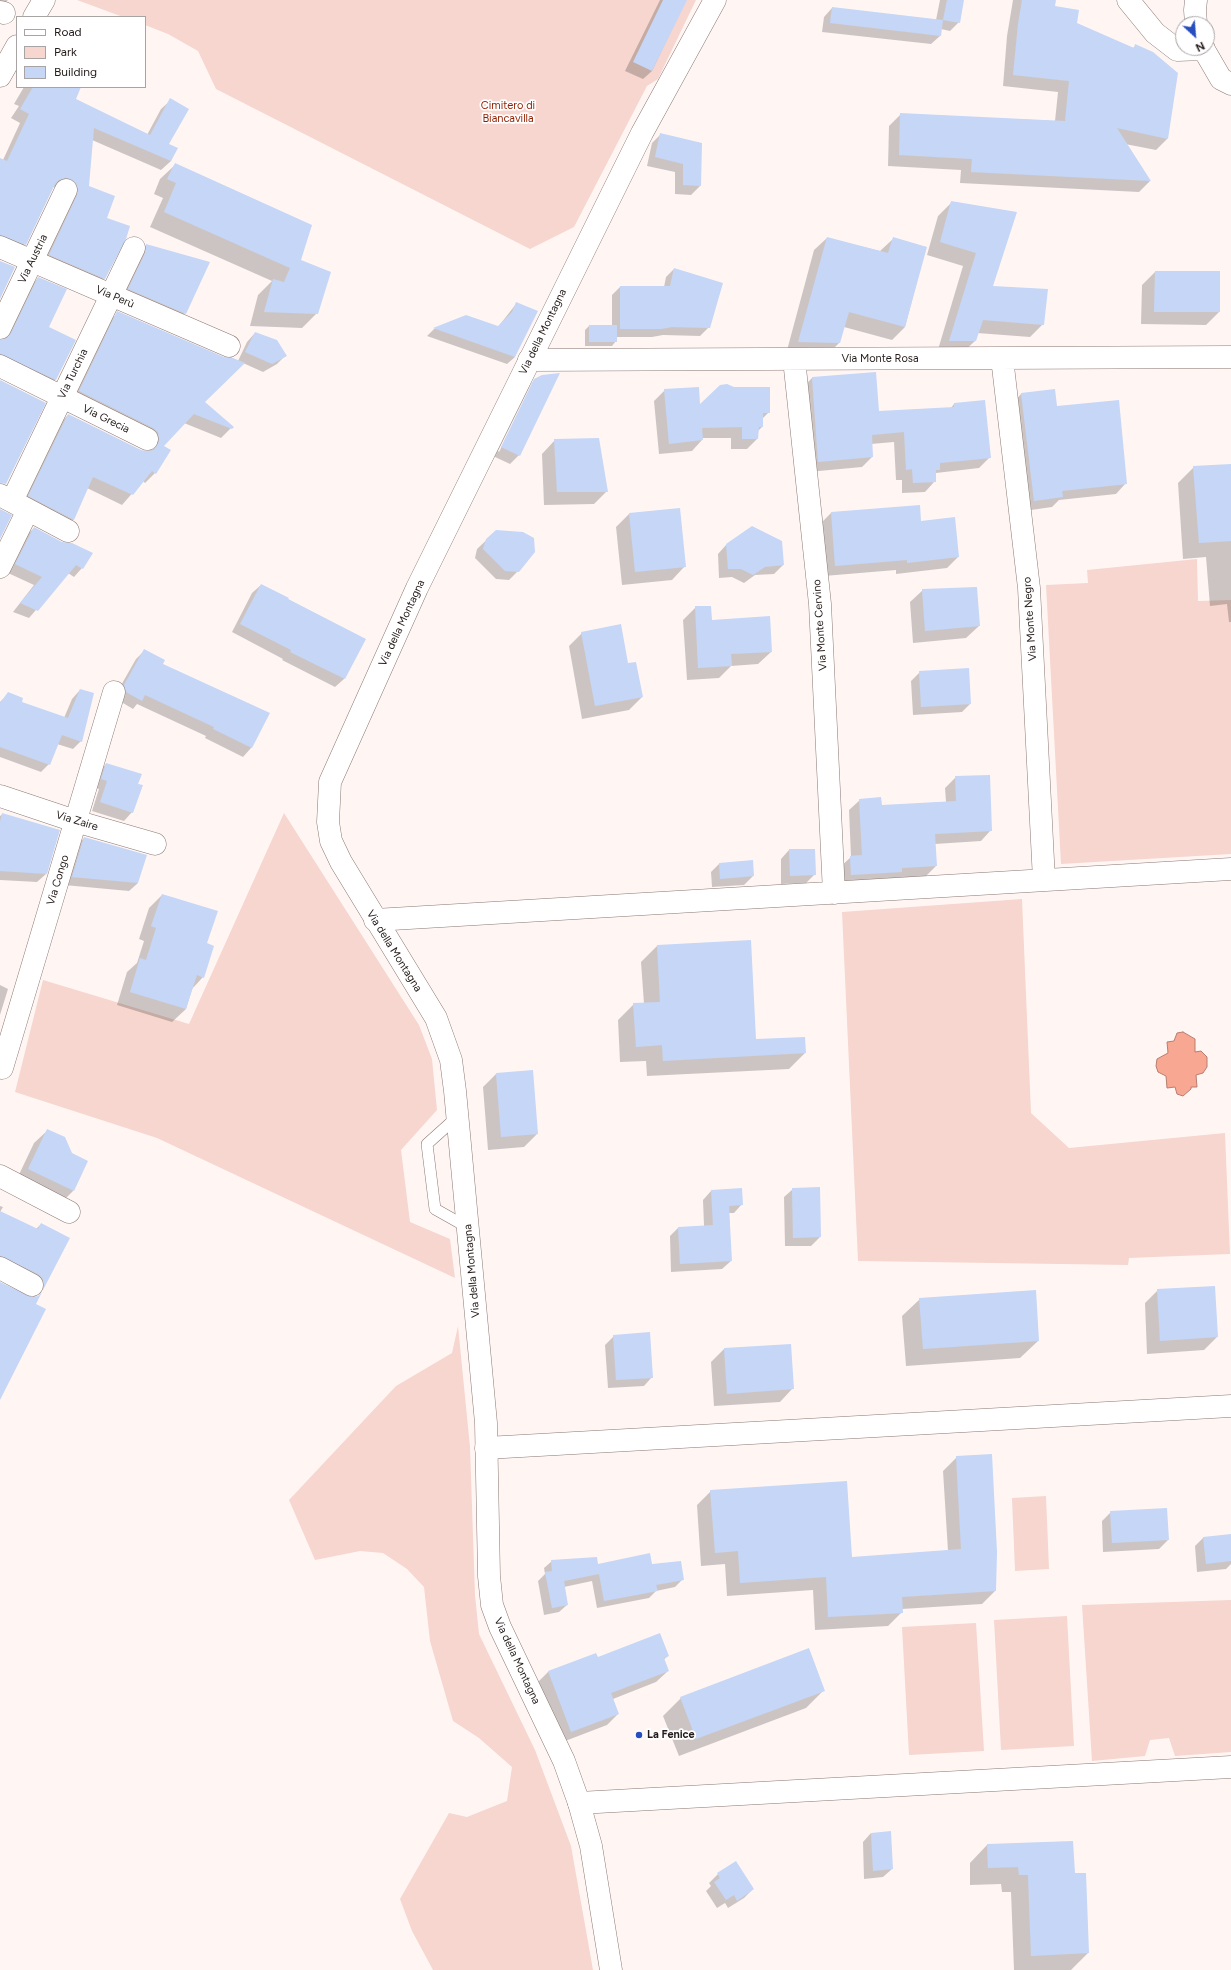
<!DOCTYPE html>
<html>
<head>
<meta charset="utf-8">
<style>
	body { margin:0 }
	#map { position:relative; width:1231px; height:1970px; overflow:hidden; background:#fff6f4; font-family:Figtree,sans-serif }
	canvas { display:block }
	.legend { position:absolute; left:16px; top:16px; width:130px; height:72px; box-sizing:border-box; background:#fff; border:1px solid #a7a4a3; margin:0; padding:5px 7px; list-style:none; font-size:12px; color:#231b19 }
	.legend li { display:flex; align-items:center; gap:8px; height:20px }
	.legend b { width:20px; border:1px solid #a7a4a3 }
	.north { position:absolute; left:1175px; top:16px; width:40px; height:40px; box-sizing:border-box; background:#fff; border:1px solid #a7a4a3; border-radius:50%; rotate:154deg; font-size:11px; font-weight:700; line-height:16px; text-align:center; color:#231b19 }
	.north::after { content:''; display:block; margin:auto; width:14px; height:18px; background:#264ebd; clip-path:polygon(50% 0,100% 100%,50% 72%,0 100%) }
</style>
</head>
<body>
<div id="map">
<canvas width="1231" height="1970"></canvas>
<ul class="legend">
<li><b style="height:5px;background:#fff"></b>Road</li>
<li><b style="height:11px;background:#f6d6ce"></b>Park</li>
<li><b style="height:11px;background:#c5d6f7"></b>Building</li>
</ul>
<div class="north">N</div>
</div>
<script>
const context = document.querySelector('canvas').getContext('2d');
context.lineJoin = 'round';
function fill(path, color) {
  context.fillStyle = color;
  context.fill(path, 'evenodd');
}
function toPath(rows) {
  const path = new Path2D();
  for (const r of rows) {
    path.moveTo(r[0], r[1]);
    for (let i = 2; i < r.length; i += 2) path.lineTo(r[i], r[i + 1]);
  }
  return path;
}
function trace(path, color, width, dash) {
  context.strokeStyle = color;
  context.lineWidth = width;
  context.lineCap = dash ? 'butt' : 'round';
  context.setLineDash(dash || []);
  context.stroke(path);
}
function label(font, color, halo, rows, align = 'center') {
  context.font = font + ' Figtree,sans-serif';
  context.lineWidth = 3.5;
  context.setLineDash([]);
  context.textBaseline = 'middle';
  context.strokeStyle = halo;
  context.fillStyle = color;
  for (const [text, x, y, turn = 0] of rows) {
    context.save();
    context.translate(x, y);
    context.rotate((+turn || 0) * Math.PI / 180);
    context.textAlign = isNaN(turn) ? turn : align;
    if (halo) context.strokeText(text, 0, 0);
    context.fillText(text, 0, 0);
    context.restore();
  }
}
const green = toPath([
	[77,0,696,0,658,79,647,86,574,227,530,249,216,89,198,51,168,34,145,25,145,17,123,17],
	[1197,559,1198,601,1231,600,1231,854,1061,864,1046,585,1088,583,1087,570],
	[284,813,419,1025,432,1059,437,1110,401,1150,410,1222,450,1239,455,1278,157,1138,15,1092,43,980,189,1024],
	[1022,899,1031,1113,1069,1148,1225,1133,1230,1254,1129,1258,1128,1265,858,1261,842,912],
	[458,1326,470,1447,475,1595,479,1634,535,1750,571,1846,593,1970,433,1970,412,1931,400,1899,449,1813,467,1817,507,1801,512,1767,479,1738,453,1721,430,1641,424,1587,407,1569,383,1553,360,1551,315,1560,289,1500,396,1386,452,1353],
	[1046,1496,1049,1569,1015,1571,1012,1498],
	[1231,1600,1231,1752,1175,1756,1169,1738,1150,1740,1145,1756,1092,1761,1082,1605],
	[1067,1616,1074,1746,1001,1750,994,1620],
	[976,1623,984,1751,909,1755,902,1627]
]);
const water = toPath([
	[1183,1032,1195,1039,1195,1052,1201,1051,1207,1057,1207,1067,1203,1073,1196,1075,1197,1087,1191,1087,1191,1089,1183,1096,1177,1094,1175,1087,1167,1088,1166,1076,1158,1072,1156,1066,1157,1059,1168,1053,1167,1042,1174,1041,1177,1033,1183,1032]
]);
const shadow = toPath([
	[0,0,8,0,0,8],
	[660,0,686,0,652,71,643,79,625,71],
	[940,0,963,0,959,22,950,31,941,29,940,36,931,44,822,32,824,17,832,8,936,20],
	[1013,0,1055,0,1054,7,1076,24,1133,48,1136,45,1167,139,1156,150,1125,144,1150,181,1139,192,960,183,961,170,888,166,889,126,901,114,1055,121,1058,92,1003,86,1007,36],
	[24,87,74,87,75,99,147,135,161,109,171,100,168,145,176,149,171,161,161,170,92,140,87,187,106,218,104,278,95,288,40,264,62,188,52,187,25,244,16,253,0,247,0,159,3,160,20,123,11,118,19,106,14,104],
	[661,134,700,186,691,195,675,194,675,172,647,166,652,143],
	[175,165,300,260,317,313,302,328,250,326,258,295,272,281,150,227,163,198,154,194,160,179],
	[951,203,1015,213,992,287,1043,324,1030,337,977,333,975,341,961,354,937,353,963,266,927,255,938,216],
	[827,238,880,251,893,239,926,247,905,327,892,340,844,327,839,343,826,356,786,354,814,250],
	[146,245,209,263,185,313,174,324,118,300,135,257],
	[674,269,709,327,700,336,663,335,652,337,616,337,616,341,612,346,585,346,585,330,589,326,612,326,612,295,620,287,664,287,666,277],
	[1155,272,1219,312,1206,325,1141,324,1142,285],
	[38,278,56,379,46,389,0,366,0,341,4,340,29,288],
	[516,304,515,357,507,364,427,336,434,329,467,316,498,327],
	[118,313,224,358,238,361,247,342,255,333,285,356,277,364,263,372,243,363,204,402,231,428,221,438,184,423,162,446,169,450,155,473,145,483,143,481,122,505,87,488,73,520,64,529,19,506,58,425,68,415,141,451,149,452,150,449,70,401,108,322],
	[875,373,878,412,951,408,954,404,990,457,979,468,936,473,935,481,925,492,902,493,902,480,896,480,894,442,871,444,872,457,862,467,808,472,801,389,812,378],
	[535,380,519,455,510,464,493,456,526,389,531,384,498,451,499,452,533,384,531,384],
	[665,390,699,406,769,412,762,419,762,427,758,431,757,439,747,449,731,449,731,438,702,438,702,440,692,451,659,454,654,401],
	[1021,394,1126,483,1116,494,1059,500,1052,507,1024,511,1011,405],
	[555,440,607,491,594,504,544,505,542,454],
	[1231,465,1231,622,1229,622,1227,604,1210,606,1206,557,1183,559,1178,483,1194,467],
	[919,506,920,522,958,557,947,568,896,574,896,570,824,576,820,524,831,513],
	[629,514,685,566,672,580,622,585,616,527],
	[34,528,82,568,74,577,68,573,29,618,13,612,34,585,8,573,26,536],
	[496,531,518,571,509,580,496,579,475,558,477,549],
	[726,545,783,565,774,574,755,575,744,583,732,577,719,578,718,554],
	[261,585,364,639,344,679,335,687,282,660,283,659,232,632,252,593],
	[923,590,979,626,966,638,913,643,910,602],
	[696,607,711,621,771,652,758,664,731,666,719,678,687,680,683,620],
	[582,633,628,664,642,697,629,710,582,719,569,646],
	[145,650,162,664,268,714,251,748,243,757,205,738,206,736,137,704,133,709,118,700,116,694,136,659],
	[920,672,970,704,962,712,913,715,911,681],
	[80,690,81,741,73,749,57,744,49,764,41,772,0,757,0,702,8,694,20,702,64,718,72,699],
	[106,764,137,784,132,812,124,821,92,811,99,789,93,787,98,772],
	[956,777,991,830,981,841,935,844,936,866,925,877,840,886,839,868,851,857,849,810,860,800,881,806,946,802,945,788],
	[3,814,46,874,37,882,0,880,0,816],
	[84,838,138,883,129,891,64,885,76,846],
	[789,850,815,874,806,883,781,884,781,859],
	[752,861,753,876,744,885,712,887,711,872,719,864],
	[162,895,206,944,203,977,192,989,186,1009,172,1022,117,1005,127,972,137,963,144,941,139,939,149,908],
	[657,946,755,1040,805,1053,789,1069,647,1076,646,1061,620,1062,618,1020,634,1004,644,1004,641,962],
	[0,985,8,989,0,1015],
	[496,1074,537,1134,524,1147,488,1150,483,1087],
	[48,1130,72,1154,87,1161,73,1191,60,1204,15,1183,34,1143],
	[793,1189,820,1237,811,1246,785,1246,784,1197],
	[711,1191,742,1204,734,1213,729,1213,731,1261,722,1269,671,1272,670,1236,678,1228,704,1226,703,1200],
	[0,1206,3,1207,0,1212,36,1229,41,1224,68,1238,43,1289,34,1298,0,1392,0,1306,33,1298,33,1289,0,1269],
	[1158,1290,1217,1337,1204,1350,1147,1354,1145,1303],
	[920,1299,1038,1341,1020,1358,906,1366,902,1316],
	[614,1336,652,1377,644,1386,608,1388,605,1345],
	[724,1349,793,1388,780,1402,714,1406,711,1362],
	[957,1457,995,1591,982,1604,902,1609,902,1612,888,1626,815,1630,813,1590,727,1596,725,1564,701,1566,697,1505,711,1491,851,1558,948,1551,943,1471],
	[1111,1512,1168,1540,1159,1549,1103,1552,1102,1521],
	[1231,1535,1231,1564,1226,1569,1197,1572,1195,1546,1203,1538],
	[552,1561,597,1565,651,1565,683,1579,675,1587,656,1591,649,1598,597,1608,592,1581,564,1587,567,1605,559,1612,544,1615,538,1581,545,1574,544,1568],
	[596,1654,597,1659,668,1656,663,1660,668,1671,656,1682,613,1699,618,1714,607,1725,560,1743,537,1683,548,1672],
	[824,1690,806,1708,679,1756,663,1716,681,1698],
	[871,1833,892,1869,883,1877,864,1879,863,1842],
	[1072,1842,1074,1874,1088,1953,1071,1970,1014,1970,1011,1892,1002,1892,1001,1884,970,1885,970,1863,987,1845],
	[735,1862,753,1889,744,1898,728,1908,725,1903,717,1908,706,1891,711,1886,709,1883,718,1874]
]);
const building = toPath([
	[663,0,687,0,652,71,633,62],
	[947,0,964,0,960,23,943,20],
	[1022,0,1056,0,1055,6,1079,10,1077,23,1134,48,1135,44,1153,52,1178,73,1168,139,1117,128,1151,181,971,172,972,159,899,155,900,113,1065,121,1069,81,1013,75,1018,24],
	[832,7,943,20,941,36,830,23],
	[33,87,81,87,76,99,150,135,170,98,189,109,169,144,178,148,171,161,94,128,89,186,115,196,107,218,130,226,126,239,105,279,49,255,77,195,78,189,76,183,71,179,65,178,59,180,55,184,26,245,0,235,0,158,7,161,29,114,20,109],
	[660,133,702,143,701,186,683,185,683,164,655,157],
	[175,163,312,225,301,260,331,272,318,314,264,312,273,279,284,282,290,268,164,212,176,183,167,179],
	[951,201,1017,212,993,286,1048,289,1044,325,983,320,976,341,949,341,976,253,940,242],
	[827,237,888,253,893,237,927,247,905,327,849,312,840,343,798,342],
	[146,244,210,262,186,314,128,289,145,253],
	[0,261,15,267,0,299],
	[674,268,723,283,710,328,672,327,661,329,620,329,620,286,670,286],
	[1155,271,1220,271,1220,312,1154,312],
	[38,277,67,289,49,327,76,340,56,380,0,354,0,340,7,338,11,333],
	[516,302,538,311,515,357,433,328,466,315,498,326,512,312],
	[117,311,224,357,233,358,245,363,205,402,234,427,232,429,194,414,164,446,171,450,156,474,152,471,133,495,93,477,74,520,28,496,68,414,141,450,147,451,154,450,158,444,159,439,158,432,153,428,79,391],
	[589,325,617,325,617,342,589,342],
	[255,332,277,340,287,356,272,364,245,352],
	[876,372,879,411,954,407,954,403,985,400,991,458,940,463,940,470,936,470,936,482,913,483,912,469,906,470,904,432,872,435,873,457,818,462,812,377],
	[560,373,520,456,501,447,534,379,542,375],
	[0,380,46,403,6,484,0,483],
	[727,384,734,387,770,387,770,413,763,413,763,427,759,427,758,439,742,439,742,427,702,428,703,440,669,444,664,389,699,387,700,404,720,385],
	[1055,389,1057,406,1119,400,1127,484,1062,491,1063,497,1034,501,1021,393],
	[599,438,608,492,557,492,554,439],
	[1231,464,1231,541,1199,543,1193,466],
	[920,505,921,521,955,517,959,557,907,563,907,560,835,566,831,512],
	[680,508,686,567,635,572,629,513],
	[0,509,12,515,0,539],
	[752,526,782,541,784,565,765,567,753,575,741,569,728,569,726,544],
	[34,527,62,542,72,543,93,553,83,569,76,565,38,611,20,603,42,577,15,564],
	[496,530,523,532,534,538,535,552,519,572,505,571,483,549,486,539],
	[261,584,289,598,288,599,366,639,345,679,290,652,291,650,240,624],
	[977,587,980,626,925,631,922,589],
	[695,606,711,606,712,620,770,616,772,652,731,654,732,666,698,668],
	[621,624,628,663,636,662,643,697,595,706,581,632],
	[144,649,165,660,163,664,270,713,252,748,213,729,214,727,145,695,142,701,126,692,124,685],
	[969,668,971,704,921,707,919,671],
	[80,689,94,693,82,742,62,735,50,765,0,747,0,703,8,692,23,698,22,702,68,718],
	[106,763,142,774,138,784,143,785,133,813,100,802,107,781,101,779],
	[990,775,992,831,935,834,937,866,902,868,902,872,851,875,850,856,862,855,859,799,881,797,882,805,956,801,955,776],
	[2,813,60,830,47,874,0,871,0,822],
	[84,837,147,855,138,883,72,877],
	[789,849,815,849,816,875,790,876],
	[753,860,754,876,720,879,719,863],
	[162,894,218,911,207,943,214,946,204,978,197,975,186,1009,130,992,140,958,146,960,156,928,151,926],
	[751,940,756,1039,805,1037,806,1053,663,1061,662,1045,636,1047,633,1003,660,1002,657,945],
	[533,1070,538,1134,501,1137,496,1073],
	[47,1129,65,1137,72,1153,88,1161,74,1191,28,1169],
	[820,1187,821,1237,793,1238,792,1188],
	[742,1188,743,1205,729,1206,732,1261,680,1264,678,1227,713,1225,711,1190],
	[0,1211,38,1229,41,1223,70,1238,43,1290,43,1279,38,1274,0,1256],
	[0,1282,32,1297,38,1296,42,1292,36,1304,46,1309,0,1400],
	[1215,1286,1218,1337,1160,1341,1157,1289],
	[1036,1290,1039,1341,923,1349,919,1298],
	[650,1332,653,1378,616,1380,613,1335],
	[791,1344,794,1389,727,1394,724,1348],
	[992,1454,997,1552,996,1591,902,1597,903,1613,828,1617,826,1577,740,1583,738,1551,715,1553,710,1490,847,1481,852,1557,961,1549,956,1456],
	[1167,1508,1169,1540,1112,1543,1110,1511],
	[1231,1534,1231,1561,1206,1564,1203,1537],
	[650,1553,652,1564,681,1561,684,1580,656,1585,658,1591,604,1601,599,1574,564,1581,568,1605,552,1608,545,1572,552,1571,551,1560,597,1557,598,1564],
	[660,1633,669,1656,664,1658,669,1671,611,1693,619,1714,571,1732,548,1671,596,1653,598,1657],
	[809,1648,825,1691,696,1739,680,1697],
	[891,1831,893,1869,873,1871,871,1833],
	[1073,1841,1075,1873,1086,1873,1089,1953,1031,1956,1028,1875,1019,1875,1018,1867,988,1868,987,1844],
	[736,1861,754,1889,737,1901,734,1895,726,1900,714,1882,720,1878,717,1873]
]);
const service = toPath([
	[457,1117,427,1144,435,1209,467,1227]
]);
const minor = toPath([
	[1128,0,1155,33,1177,50,1204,49],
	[1196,0,1195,10,1196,24],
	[0,12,4,13],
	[1203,48,1221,79,1231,84],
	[0,247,229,346],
	[0,328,66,190],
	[1002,358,1029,588,1044,880],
	[794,359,820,604,834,893],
	[529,360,1231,357],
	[0,366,147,439],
	[0,495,68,531],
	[12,501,134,248],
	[0,567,28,510],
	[0,796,75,821,155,844],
	[375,920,1231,869],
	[2,1068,114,692],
	[0,1176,69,1212],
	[0,1268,32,1285],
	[486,1448,1231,1406],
	[579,1803,1231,1767]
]);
const tertiary = toPath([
	[34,17,44,0],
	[0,76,17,46],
	[611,1970,591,1846,579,1803,564,1761,500,1627,492,1605,489,1576,486,1423,455,1091,451,1060,436,1018,341,862,331,841,328,822,330,782,417,588,642,133,715,0]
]);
const markers = [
	[639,1735,4,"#264ebd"]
];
const parkNames = [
	["Cimitero di",508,106],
	["Biancavilla",508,119]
];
const streetNames = [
	["Via Austria",33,259,-64],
	["Via Perù",115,297,23],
	["Via della Montagna",543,332,-64],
	["Via Monte Rosa",880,359],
	["Via Turchia",73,374,-64],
	["Via Grecia",106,419,26],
	["Via Monte Negro",1030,619,-94],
	["Via della Montagna",402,623,-65],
	["Via Monte Cervino",820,625,-94],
	["Via Zaire",77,821,17],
	["Via Congo",58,880,-73],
	["Via della Montagna",394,951,58],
	["Via della Montagna",472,1271,-95],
	["Via della Montagna",517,1661,65]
];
const poiNames = [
	["La Fenice",647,1735]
];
fill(green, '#f6d6ce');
fill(water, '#f8a793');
trace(water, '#b87d6e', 1);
fill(shadow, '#0003');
fill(building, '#c5d6f7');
trace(service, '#8a7873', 12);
trace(minor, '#8a7873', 23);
trace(tertiary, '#8a7873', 23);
trace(service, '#fff', 11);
trace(minor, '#fff', 22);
trace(tertiary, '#fff', 22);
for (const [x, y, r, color] of markers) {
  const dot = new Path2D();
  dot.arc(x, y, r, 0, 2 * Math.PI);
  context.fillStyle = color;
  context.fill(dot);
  trace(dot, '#fff', 1.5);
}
label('11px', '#921e00', '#fff', parkNames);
label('11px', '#231b19', '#fff', streetNames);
label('bold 11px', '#231b19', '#fff', poiNames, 'left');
</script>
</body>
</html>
